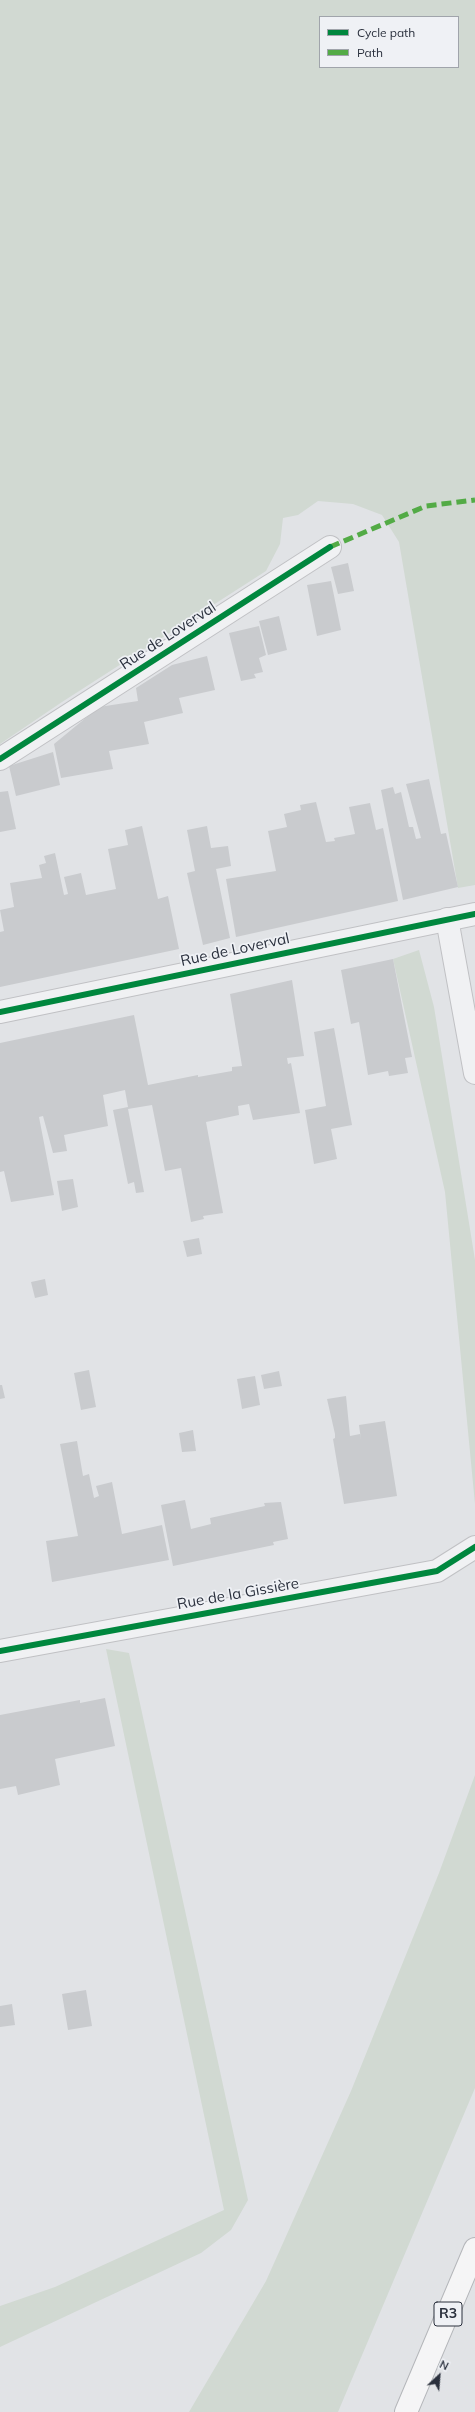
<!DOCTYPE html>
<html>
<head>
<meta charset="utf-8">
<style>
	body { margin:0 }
	#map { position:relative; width:475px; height:2412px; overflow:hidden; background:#e1e3e6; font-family:Mulish,sans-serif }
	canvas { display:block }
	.legend { position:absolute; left:319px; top:16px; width:140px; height:52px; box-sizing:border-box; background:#eff1f5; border:1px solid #a0a4ab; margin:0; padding:5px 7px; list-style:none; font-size:12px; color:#2a303d }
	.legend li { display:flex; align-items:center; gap:8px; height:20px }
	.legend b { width:20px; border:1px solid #a0a4ab }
	.north { position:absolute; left:419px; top:2356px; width:40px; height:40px; -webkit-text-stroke:3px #eff1f5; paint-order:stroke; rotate:26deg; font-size:11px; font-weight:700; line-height:16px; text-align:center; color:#2a303d }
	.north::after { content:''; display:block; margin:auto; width:14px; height:18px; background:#2a303d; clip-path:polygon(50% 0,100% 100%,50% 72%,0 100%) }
</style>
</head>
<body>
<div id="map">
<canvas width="475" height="2412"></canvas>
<ul class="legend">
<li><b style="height:5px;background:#00873e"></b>Cycle path</li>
<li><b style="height:5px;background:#53ab46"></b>Path</li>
</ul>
<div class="north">N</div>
</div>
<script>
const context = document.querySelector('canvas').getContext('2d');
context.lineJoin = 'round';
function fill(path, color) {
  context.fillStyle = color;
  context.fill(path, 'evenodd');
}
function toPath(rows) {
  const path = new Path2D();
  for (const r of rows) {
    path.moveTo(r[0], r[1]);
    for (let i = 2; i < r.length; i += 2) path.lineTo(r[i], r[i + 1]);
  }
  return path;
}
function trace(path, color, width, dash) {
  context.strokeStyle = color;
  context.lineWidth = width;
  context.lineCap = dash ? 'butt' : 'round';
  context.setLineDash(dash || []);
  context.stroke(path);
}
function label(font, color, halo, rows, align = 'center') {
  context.font = font + ' Mulish,sans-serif';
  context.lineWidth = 3.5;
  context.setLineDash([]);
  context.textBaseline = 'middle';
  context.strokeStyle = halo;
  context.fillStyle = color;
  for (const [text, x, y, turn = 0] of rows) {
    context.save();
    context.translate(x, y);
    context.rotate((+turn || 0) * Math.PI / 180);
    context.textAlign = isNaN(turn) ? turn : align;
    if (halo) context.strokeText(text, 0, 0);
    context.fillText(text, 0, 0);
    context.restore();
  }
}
const green = toPath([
	[0,0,475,0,475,885,458,888,399,542,382,515,353,504,318,501,298,515,283,518,280,544,266,571,62,702,0,744],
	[320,17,458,17,458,67,320,67],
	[419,950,434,1007,475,1260,475,1504,445,1192,393,959],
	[106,1649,129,1653,248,2200,231,2230,201,2253,0,2347,0,2306,55,2287,224,2210],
	[475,1775,475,2088,338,2412,189,2412,266,2281,351,2091,439,1873]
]);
const building = toPath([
	[348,563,354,591,338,594,331,567],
	[331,581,341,630,317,636,307,585],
	[279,616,287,650,268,655,259,621],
	[259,626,266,655,259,658,263,672,254,674,256,678,241,681,229,633],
	[207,656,215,690,179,698,183,713,144,722,149,744,109,751,113,769,61,778,54,744,99,707,138,701,136,688,172,665],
	[53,752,60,785,16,796,9,766],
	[429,779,441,834,446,833,458,887,403,900,381,790,393,787,395,794,401,792,409,827,413,827,416,839,421,838,406,784],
	[8,791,16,829,0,832,0,792],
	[316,802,326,842,335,841,334,838,355,834,349,807,370,803,376,830,383,828,398,901,236,937,226,879,276,871,268,831,287,827,284,814,301,810,300,805],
	[142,826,158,899,168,896,179,949,0,987,0,932,4,931,0,910,14,907,10,883,42,878,39,865,46,863,44,856,55,853,64,895,68,894,64,877,81,873,86,895,116,889,108,849,128,845,125,830],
	[207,826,211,848,228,846,231,866,216,869,230,938,203,945,187,873,195,871,187,830],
	[393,959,412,1057,405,1058,408,1073,389,1076,388,1071,368,1075,359,1022,351,1024,341,970],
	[292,980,304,1056,287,1058,288,1064,291,1063,300,1113,253,1120,249,1104,238,1106,239,1115,206,1122,223,1213,203,1216,204,1219,191,1222,181,1168,165,1171,152,1105,128,1109,144,1192,136,1193,134,1182,128,1184,113,1110,128,1107,125,1090,103,1095,108,1126,64,1135,67,1151,53,1153,43,1116,39,1117,54,1195,11,1202,4,1171,0,1172,0,1043,134,1015,148,1085,198,1075,198,1077,232,1071,232,1067,242,1066,230,994],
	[334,1028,352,1125,331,1129,337,1159,314,1164,305,1110,326,1106,314,1032],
	[73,1179,78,1207,62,1211,57,1181],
	[199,1238,202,1254,187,1257,183,1241],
	[45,1279,48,1295,35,1298,31,1282],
	[89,1370,96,1407,81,1410,74,1373],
	[279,1371,282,1386,264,1389,261,1375],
	[255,1376,260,1405,242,1409,237,1379],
	[0,1385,2,1385,5,1398,0,1399],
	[346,1396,350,1436,360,1434,361,1440,359,1425,385,1421,397,1496,344,1504,333,1439,335,1438,335,1434,327,1399],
	[193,1430,196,1451,182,1452,179,1433],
	[77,1441,83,1476,89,1474,94,1498,99,1496,96,1486,112,1482,122,1534,162,1525,169,1560,52,1582,46,1541,78,1536,60,1444],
	[185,1500,191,1529,211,1524,210,1518,265,1506,264,1503,281,1502,288,1539,273,1542,274,1545,173,1566,161,1505],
	[105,1698,115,1746,55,1759,60,1785,18,1795,16,1786,0,1789,0,1715,80,1700,80,1703],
	[86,1990,92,2026,68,2030,62,1994],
	[12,2004,15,2025,0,2027,0,2006]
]);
const minor = toPath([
	[0,759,330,547],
	[447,919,475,1073],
	[0,1651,437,1571,475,1547]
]);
const tertiary = toPath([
	[0,1012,475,914]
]);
const motorway = toPath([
	[406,2412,475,2249]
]);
const quiet = toPath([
	[330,547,426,506,475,500]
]);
const cycleway = toPath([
	[0,759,330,547],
	[0,1012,475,914],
	[0,1651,437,1571,475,1547]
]);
const shields = [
	[448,2314,28]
];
const shieldNames = [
	["R3",448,2314]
];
const streetNames = [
	["Rue de Loverval",168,636,-33],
	["Rue de Loverval",235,950,-12],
	["Rue de la Gissière",238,1594,-10]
];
fill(green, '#d1d9d2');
fill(building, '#c9cbce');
trace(minor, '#c0c1c4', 24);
trace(tertiary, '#c0c1c4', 24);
trace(motorway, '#b4b6ba', 24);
trace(minor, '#f0f1f3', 22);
trace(tertiary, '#f0f1f3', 22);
trace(motorway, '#f5f5f6', 22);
trace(quiet, '#53ab46', 5, [10, 5]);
trace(cycleway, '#00873e', 6);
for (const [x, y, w] of shields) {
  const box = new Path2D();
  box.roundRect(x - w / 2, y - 12, w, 24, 3);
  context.fillStyle = '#eff1f5';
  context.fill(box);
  trace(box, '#2a303d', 1);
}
label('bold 14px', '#2a303d', null, shieldNames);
label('15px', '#2a303d', '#eff1f5', streetNames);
</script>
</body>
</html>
